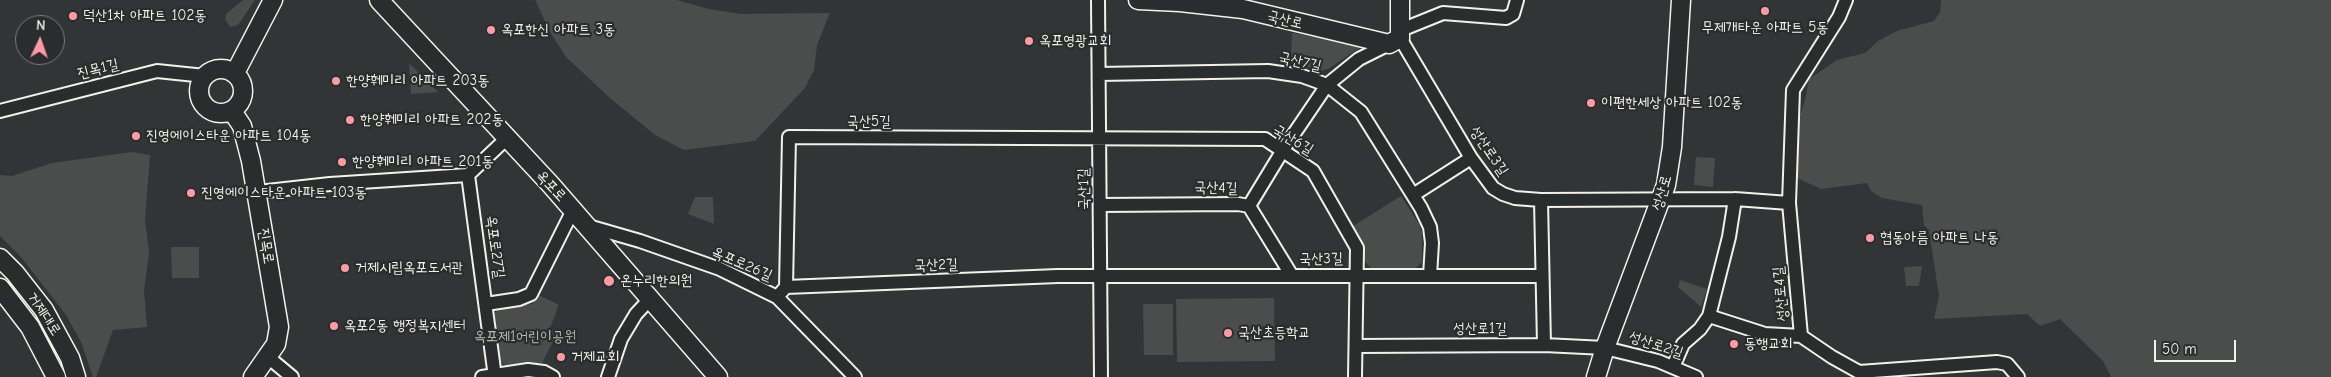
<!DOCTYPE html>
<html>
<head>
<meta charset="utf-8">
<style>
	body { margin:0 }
	#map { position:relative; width:2331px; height:377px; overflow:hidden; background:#323535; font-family:"Comic Neue",sans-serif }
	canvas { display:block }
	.north { position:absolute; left:15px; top:15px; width:50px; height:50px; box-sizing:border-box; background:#2a2d2e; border:1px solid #7b7b78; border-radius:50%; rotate:3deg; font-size:14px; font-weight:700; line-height:20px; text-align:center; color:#f4f1e8 }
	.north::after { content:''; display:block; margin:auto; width:18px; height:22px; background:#ff9aa2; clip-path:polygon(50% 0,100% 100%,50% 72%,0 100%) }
	.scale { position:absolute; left:2154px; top:340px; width:82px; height:22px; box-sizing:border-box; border:2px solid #f4f1e8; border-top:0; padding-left:6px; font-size:15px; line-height:18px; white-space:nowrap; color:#f4f1e8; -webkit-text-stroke:4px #2a2d2e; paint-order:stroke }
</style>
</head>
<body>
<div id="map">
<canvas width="2331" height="377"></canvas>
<div class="north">N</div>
<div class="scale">50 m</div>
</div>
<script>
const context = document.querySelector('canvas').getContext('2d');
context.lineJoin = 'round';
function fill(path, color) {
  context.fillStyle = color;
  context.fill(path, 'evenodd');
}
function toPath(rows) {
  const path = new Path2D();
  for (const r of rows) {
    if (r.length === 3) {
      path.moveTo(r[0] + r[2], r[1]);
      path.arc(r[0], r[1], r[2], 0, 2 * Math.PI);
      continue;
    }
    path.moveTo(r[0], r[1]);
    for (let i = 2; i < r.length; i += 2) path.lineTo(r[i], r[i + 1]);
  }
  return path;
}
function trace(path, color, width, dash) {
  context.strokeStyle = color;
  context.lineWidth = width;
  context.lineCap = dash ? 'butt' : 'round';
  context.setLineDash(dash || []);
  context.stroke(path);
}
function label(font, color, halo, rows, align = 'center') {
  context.font = font + ' "Comic Neue","Poor Story",sans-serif';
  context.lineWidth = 4.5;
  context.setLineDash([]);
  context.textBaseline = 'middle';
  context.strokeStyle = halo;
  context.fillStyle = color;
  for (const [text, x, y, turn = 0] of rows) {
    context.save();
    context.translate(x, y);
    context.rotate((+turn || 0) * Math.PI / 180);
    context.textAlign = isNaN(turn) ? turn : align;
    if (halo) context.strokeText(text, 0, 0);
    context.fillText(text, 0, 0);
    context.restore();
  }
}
const green = toPath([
	[243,0,255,0,238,25,230,27,225,19,226,14],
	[535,0,677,0,709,9,741,14,830,13,817,45,814,70,805,88,755,141,684,150,655,135,610,98,566,57,550,32],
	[1941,0,2331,0,2331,377,2111,377,2103,361,2060,319,2040,326,2027,314,1934,319,1939,296,1929,230,1924,225,1922,205,1882,198,1871,191,1867,183,1821,189,1795,177,1799,118,1805,100,1809,79,1837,60,1865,53,1878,41,1897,31,1934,21,1940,12],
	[1292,33,1364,45,1328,69,1318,71,1291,59],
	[409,63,438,92,411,94],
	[132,152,150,155,145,219,149,253,144,291,147,327,113,330,96,377,93,377,81,342,66,315,21,257,0,236,0,175,12,176,52,163],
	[1696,157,1715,158,1713,187,1694,185],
	[1401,196,1419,224,1422,234,1422,262,1414,270,1371,268,1364,261,1363,245,1353,226],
	[695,197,713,197,714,224,688,214],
	[171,247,199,247,199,278,172,278],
	[1922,266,1919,286,1906,286,1904,267],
	[1680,280,1707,289,1701,307,1678,287],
	[539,295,559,305,550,328,558,332,542,363,507,366,499,361,494,314,498,309,532,304],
	[1274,298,1275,361,1177,362,1176,299],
	[1143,304,1173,304,1173,355,1144,355]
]);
const street = toPath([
	[1098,0,1101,377],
	[1401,30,1443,13,1506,18,1513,14,1517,0],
	[1400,38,1471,158,1493,188,1503,194,1515,198,1541,200,1735,199,1789,203,1801,336,1832,357,1859,372,1997,362,2007,364,2018,377],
	[1099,74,1268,71,1302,76,1327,85,1361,112,1421,208,1430,227,1432,243,1430,276],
	[0,111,157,71,205,76],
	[258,192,330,184,468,175],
	[1413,195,1471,158],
	[1541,200,1544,345],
	[1789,203,1793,90,1839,17,1846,0],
	[1100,205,1238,204,1249,206,1292,276],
	[1249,206,1283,150,1327,85,1359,59,1389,44],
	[588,226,640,241,720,269,777,297,855,377],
	[786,287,789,137,1265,139,1313,171,1357,248,1355,377],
	[777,297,786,287,1058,276,1542,276],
	[486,304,519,299,531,294,573,210],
	[1709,316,1765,334,1801,336],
	[1356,346,1544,345,1605,348,1658,361,1696,377],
	[268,357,292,377],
	[1673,367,1683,344,1700,329,1709,316,1729,237,1735,199],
	[482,377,528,370,544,372,553,377],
	[495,377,468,175,506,139],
	[608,377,621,339,636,314,650,299]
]);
const secondary = toPath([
	[379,0,551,185,718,377],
	[1138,0,1180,2,1243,9,1389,44,1400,38],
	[1400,38,1400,0],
	[221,91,22],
	[235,73,273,0],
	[232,111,242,126,251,161,279,327,276,344,253,377],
	[0,258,15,273,44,310,70,358,76,377],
	[0,288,30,327,56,377],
	[1596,377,1605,348,1666,185,1672,147,1681,0]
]);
const markers = [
	[1765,11,5,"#ff9aa2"],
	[73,16,5,"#ff9aa2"],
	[491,30,5,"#ff9aa2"],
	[1029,41,5,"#ff9aa2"],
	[336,81,5,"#ff9aa2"],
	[1591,103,5,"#ff9aa2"],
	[350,120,5,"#ff9aa2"],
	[136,136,5,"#ff9aa2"],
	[342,162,5,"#ff9aa2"],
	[191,193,5,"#ff9aa2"],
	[1870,238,5,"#ff9aa2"],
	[345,268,5,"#ff9aa2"],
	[609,281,6,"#ff9aa2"],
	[334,326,5,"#ff9aa2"],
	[1228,333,5,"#ff9aa2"],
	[1734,344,5,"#ff9aa2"],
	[561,357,5,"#ff9aa2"]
];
const poiNames = [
	["덕산1차 아파트 102동",83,16],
	["무제개타운 아파트 5동",1765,28,"center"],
	["옥포한신 아파트 3동",501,30],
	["옥포영광교회",1039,41],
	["한양훼미리 아파트 203동",346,81],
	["이편한세상 아파트 102동",1601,103],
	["한양훼미리 아파트 202동",360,120],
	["진영에이스타운 아파트 104동",146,136],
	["한양훼미리 아파트 201동",352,162],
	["진영에이스타운 아파트 103동",201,193],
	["협동아름 아파트 나동",1880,238],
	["거제시립옥포도서관",355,268],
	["온누리한의원",620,281],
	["옥포2동 행정복지센터",344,326],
	["국산초등학교",1238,333],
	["동행교회",1744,344],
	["거제교회",571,357]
];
const streetNames = [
	["국산로",1285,20,14],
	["국산7길",1300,62,13],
	["진목1길",98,69,-14],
	["국산5길",869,122],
	["국산6길",1293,140,31],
	["성산로3길",1489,151,56],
	["옥포로",551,186,47],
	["국산4길",1216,188,1],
	["국산1길",1084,189,-91],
	["성산로",1662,193,-74],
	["진목로",266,246,81],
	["옥포로27길",495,247,82],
	["국산3길",1321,259,-1],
	["옥포로26길",742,264,23],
	["국산2길",936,265,-2],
	["성산로4길",1781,294,-95],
	["거제대로",44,314,57],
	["성산로1길",1480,329],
	["성산로2길",1656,345,18]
];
const parkNames = [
	["옥포제1어린이공원",525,337]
];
fill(green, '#4b4d4c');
trace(street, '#f4f1e8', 16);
trace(secondary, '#f4f1e8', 21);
trace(street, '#2a2d2e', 12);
trace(secondary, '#2a2d2e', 18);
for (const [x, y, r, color] of markers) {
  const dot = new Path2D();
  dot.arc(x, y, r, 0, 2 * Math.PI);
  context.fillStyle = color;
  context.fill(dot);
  trace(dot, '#2a2d2e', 2);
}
label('15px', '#f4f1e8', '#2a2d2e', poiNames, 'left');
label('15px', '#f4f1e8', '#2a2d2e', streetNames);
label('15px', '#b9b8b1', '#2a2d2e', parkNames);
</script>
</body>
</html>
